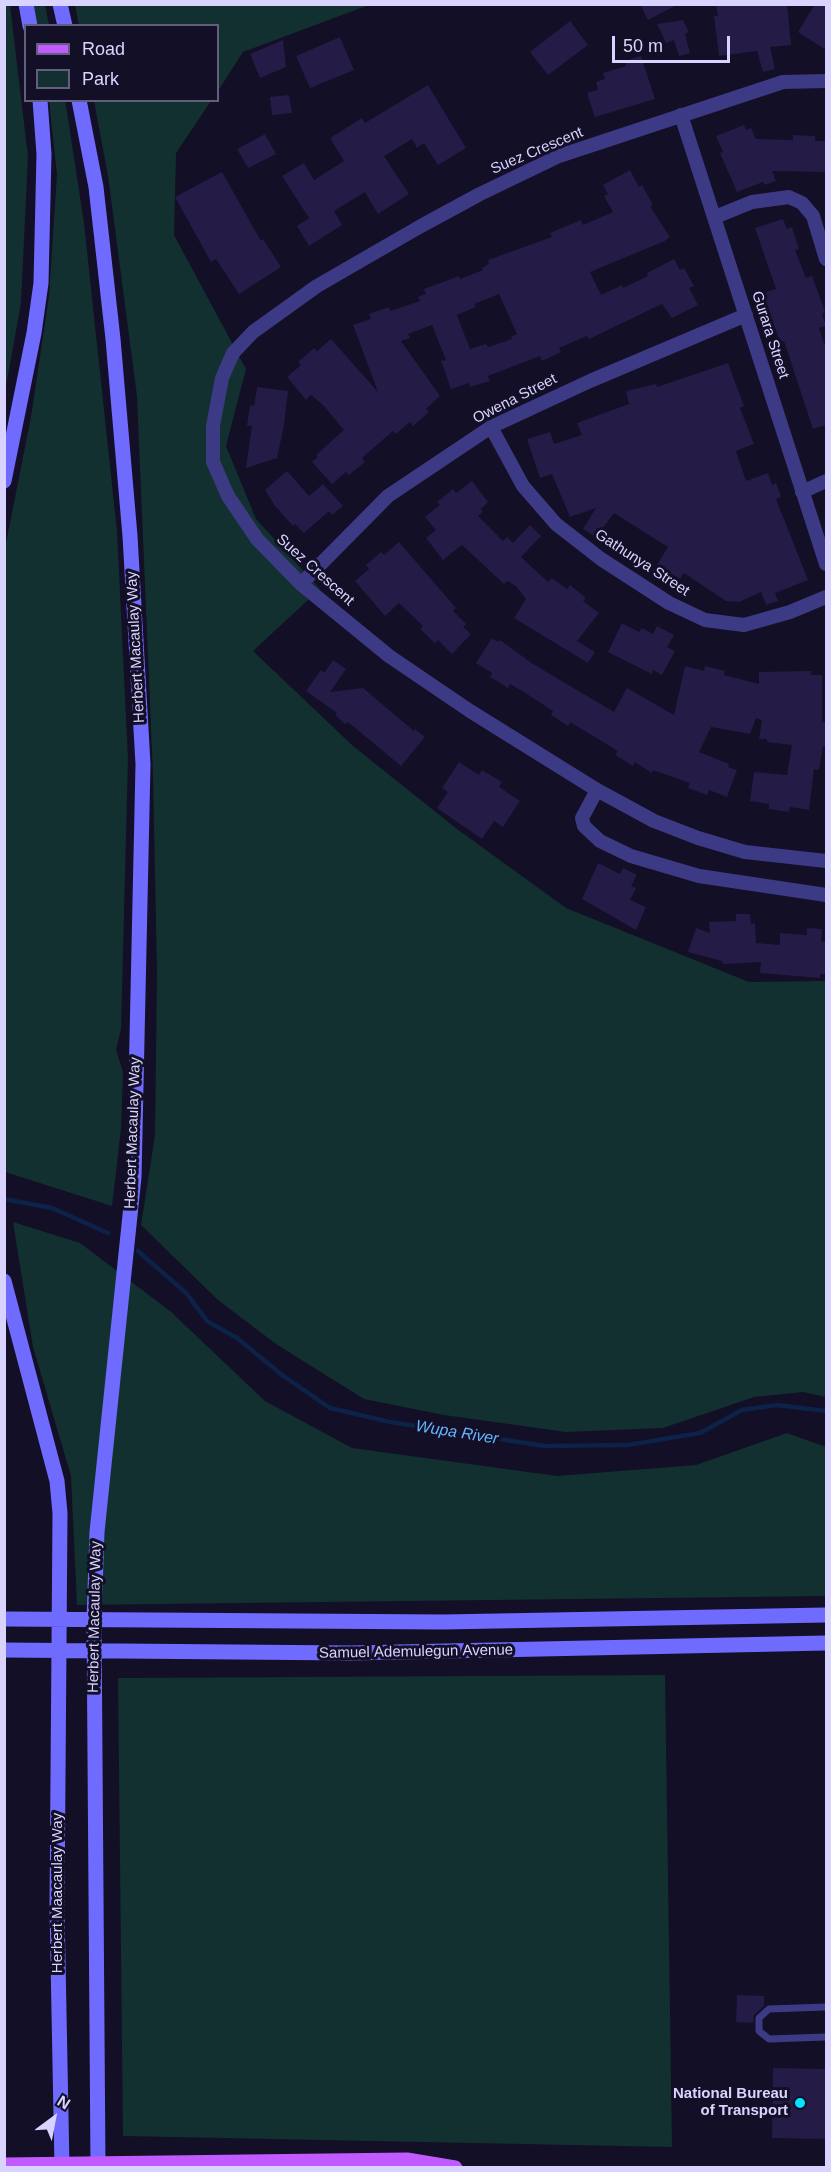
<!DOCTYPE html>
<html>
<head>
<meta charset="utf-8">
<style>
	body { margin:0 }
	#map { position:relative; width:831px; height:2172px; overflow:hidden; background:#130f26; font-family:Arial,sans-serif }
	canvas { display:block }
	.frame { position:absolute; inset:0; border:6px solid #d9d4ff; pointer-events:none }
	.legend { position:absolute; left:24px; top:24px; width:195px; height:78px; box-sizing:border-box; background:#130f26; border:2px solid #625e7d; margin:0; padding:8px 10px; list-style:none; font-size:18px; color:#d9d4ff }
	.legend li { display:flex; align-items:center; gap:12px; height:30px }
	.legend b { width:30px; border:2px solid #625e7d }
	.north { position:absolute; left:24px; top:2088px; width:60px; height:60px; -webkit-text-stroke:4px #130f26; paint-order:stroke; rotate:32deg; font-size:16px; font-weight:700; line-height:24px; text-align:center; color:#d9d4ff }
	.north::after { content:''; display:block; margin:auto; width:21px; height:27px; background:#d9d4ff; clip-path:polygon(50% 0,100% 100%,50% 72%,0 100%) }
	.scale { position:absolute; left:612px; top:36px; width:118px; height:27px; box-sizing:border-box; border:3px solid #d9d4ff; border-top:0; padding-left:8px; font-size:18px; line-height:21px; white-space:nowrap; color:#d9d4ff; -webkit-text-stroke:4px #130f26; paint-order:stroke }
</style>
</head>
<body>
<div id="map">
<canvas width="831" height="2172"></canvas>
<div class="frame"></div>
<ul class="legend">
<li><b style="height:8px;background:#c25bff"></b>Road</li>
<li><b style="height:16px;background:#12302f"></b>Park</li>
</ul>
<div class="north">N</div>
<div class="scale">50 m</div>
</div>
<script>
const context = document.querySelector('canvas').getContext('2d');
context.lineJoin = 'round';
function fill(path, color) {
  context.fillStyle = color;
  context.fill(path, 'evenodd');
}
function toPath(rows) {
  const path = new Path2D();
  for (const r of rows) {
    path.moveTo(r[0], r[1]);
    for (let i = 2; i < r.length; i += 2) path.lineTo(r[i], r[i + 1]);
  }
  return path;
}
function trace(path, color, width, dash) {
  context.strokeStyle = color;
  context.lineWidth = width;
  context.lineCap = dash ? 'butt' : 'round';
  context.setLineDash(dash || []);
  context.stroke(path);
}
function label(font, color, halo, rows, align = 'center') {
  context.font = font + ' Arial,sans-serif';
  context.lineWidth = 6;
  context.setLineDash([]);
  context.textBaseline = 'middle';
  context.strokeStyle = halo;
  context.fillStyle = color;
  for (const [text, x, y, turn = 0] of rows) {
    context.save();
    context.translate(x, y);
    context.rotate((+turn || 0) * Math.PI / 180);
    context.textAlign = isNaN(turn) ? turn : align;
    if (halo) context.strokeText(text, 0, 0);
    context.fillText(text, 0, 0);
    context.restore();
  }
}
const green = toPath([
	[10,5,28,157,21,303,5,392,4,5],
	[31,5,45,5,49,25,35,25],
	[75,5,75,4,369,5,243,52,218,91,218,26,79,25],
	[49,101,65,101,67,112,84,223,117,531,128,759,121,1029,116,1050,123,1072,121,1129,112,1206,5,1172,4,553,31,417,49,296,57,174],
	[94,101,211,101,176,153,174,235,246,369,226,446,256,519,320,589,253,651,353,746,457,829,566,908,749,982,826,981,826,1397,803,1392,754,1397,663,1428,566,1432,444,1415,364,1399,276,1344,218,1300,141,1225,155,1135,157,973,153,775,137,396,108,176],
	[13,1222,80,1243,170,1311,265,1401,352,1448,557,1476,696,1465,787,1433,826,1447,826,1596,77,1605,71,1476,33,1347],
	[665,1675,672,2147,123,2136,118,1678]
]);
const stream = toPath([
	[4,1199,52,1208,108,1233],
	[138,1251,187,1294,207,1321,237,1338,282,1375,330,1408,390,1422,545,1446,628,1445,700,1433,742,1410,777,1405,826,1411]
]);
const building = toPath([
	[640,4,679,4,648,20],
	[716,4,787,4,791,45,770,47,775,69,763,72,757,51,719,56,714,16,718,16],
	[815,4,826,4,826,50,798,32],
	[683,20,689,32,685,34,690,53,679,56,674,40,666,43,657,24],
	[570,21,588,45,548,75,530,52],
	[340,37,354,70,310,88,296,56],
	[283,40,286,67,260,78,250,54],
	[641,56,655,99,595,117,587,93,598,90,596,82,605,79,603,73,626,66,625,61],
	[428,85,466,148,438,165,424,143,417,148,412,139,384,156,409,194,378,214,365,192,334,211,342,225,309,246,297,226,309,218,282,176,304,163,314,180,344,161,330,138,362,118,365,123],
	[289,95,292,113,272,115,270,97],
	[744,125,746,130,751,128,756,139,793,140,793,135,815,136,815,141,826,141,826,168,825,172,772,171,776,181,765,185,763,182,737,192,720,153,723,152,716,136],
	[265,134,276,154,248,168,237,149],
	[630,170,639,187,642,185,653,205,650,206,670,237,665,241,590,272,601,295,622,285,623,288,648,276,647,273,674,259,680,270,684,268,694,286,689,288,698,305,672,318,662,304,589,339,587,336,559,348,561,352,542,361,540,356,488,376,490,381,470,387,469,383,451,389,441,361,446,360,432,325,408,334,410,338,401,341,440,396,426,409,429,412,413,426,410,422,396,434,393,431,362,458,365,462,349,475,346,472,332,484,312,462,318,457,316,455,344,430,323,405,311,395,306,400,287,377,301,365,298,362,314,348,317,351,331,339,378,392,353,325,371,319,369,314,389,307,390,311,420,301,418,297,426,294,424,289,459,276,460,279,483,270,482,268,489,264,488,260,552,237,550,233,581,220,583,225,613,212,604,196,608,194,603,185],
	[499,294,517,334,511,337,512,339,488,347,486,344,470,349,457,315,476,307,474,304],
	[222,172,261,241,263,239,281,267,239,294,216,259,211,262,175,197],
	[783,219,787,229,792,227,799,249,795,250,806,278,812,276,825,312,822,314,826,326,819,328,826,349,826,425,813,429,784,341,780,342,763,293,776,289,755,228],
	[728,363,744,406,740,408,754,444,736,451,746,481,768,473,772,485,776,483,781,497,776,499,808,580,775,593,778,601,766,605,761,592,739,602,726,601,684,573,680,579,657,565,668,547,614,513,596,537,583,529,596,508,570,517,552,474,540,478,527,439,550,432,554,444,582,435,577,423,629,404,626,391,656,384,657,387],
	[257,387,288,391,284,425,277,458,246,468,252,426,247,426,250,405,254,406],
	[287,471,309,496,323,484,343,506,332,515,329,511,304,533,295,524,293,526,275,506,265,490],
	[472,481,488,502,481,509,483,512,478,516,503,541,507,537,513,543,530,525,541,536,521,557,548,582,552,578,567,589,570,585,586,598,583,601,599,613,577,641,595,652,588,663,514,618,526,599,516,586,507,581,504,584,462,545,443,560,426,538,436,530,425,517,440,505,437,502,453,489,456,493],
	[399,542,456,608,453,611,466,624,463,627,471,634,452,654,438,640,435,643,420,629,423,626,399,603,385,616,355,581,369,569,366,565,381,552,384,555],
	[622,623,639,632,642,628,653,634,657,626,674,635,667,647,675,651,662,675,653,670,652,674,608,652],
	[492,638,498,642,500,640,533,664,614,712,627,688,674,715,685,666,704,671,705,666,725,671,724,675,759,684,759,672,811,671,811,675,822,675,822,722,826,722,826,746,823,746,819,770,814,769,809,810,790,807,789,812,769,809,769,804,750,801,754,772,787,775,792,745,767,742,767,739,759,739,762,720,756,718,750,734,711,727,699,752,729,764,728,767,737,770,727,797,709,790,707,795,688,788,690,783,653,770,652,773,635,762,633,766,615,755,618,751,570,722,568,726,551,715,553,711,527,694,510,684,508,688,490,677,492,673,476,663],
	[333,660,346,669,330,692,363,688,414,731,415,729,425,737,401,766,348,722,345,724,335,715,337,713,306,691,321,670,324,673],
	[459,762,479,775,482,770,502,782,499,787,520,801,503,827,494,821,482,839,437,808,448,792,442,788],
	[598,863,620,874,623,868,637,875,631,886,636,888,630,900,646,907,636,930,582,899],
	[736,914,750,914,751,924,755,923,756,943,780,945,780,933,807,935,807,928,822,929,821,941,826,942,825,974,820,974,820,978,760,973,761,962,723,964,722,961,688,952,696,928,710,933,709,922,736,921],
	[737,1995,764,1996,764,2006,754,2015,753,2023,736,2022],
	[773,2068,826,2069,826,2139,772,2138]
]);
const lane = toPath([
	[826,2007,769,2009,759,2018,759,2031,769,2039,826,2037]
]);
const street = toPath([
	[826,81,783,82,559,156,480,194,421,226,317,286,253,332,233,353,222,378,213,426,213,462,228,496,257,539,301,584,389,656,470,711,597,790,654,821,698,838,745,852,826,861],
	[681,115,826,564],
	[715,217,752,202,789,197,802,203,813,216,826,259],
	[491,427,523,486,556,524,601,559,669,603,705,620,744,625,790,612,826,597],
	[802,492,826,481],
	[301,584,388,496,491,427,590,381,746,315],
	[597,790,582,818,584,826,600,841,631,856,699,876,826,895]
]);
const secondary = toPath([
	[26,4,30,26],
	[60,4,65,26],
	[79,100,96,187,113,339,130,536,143,764,134,1177,97,1532,94,1619,98,2168],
	[4,481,34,333,41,283,44,154,40,100],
	[4,1281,57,1481,60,1513,57,1908,62,2168],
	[4,1619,443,1622,826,1615],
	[4,1650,351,1653,826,1643]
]);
const primary = toPath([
	[4,2165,407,2160,455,2168]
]);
const markers = [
	[800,2103,6,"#00e5ff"]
];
const streetNames = [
	["Suez Crescent",537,151,-23],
	["Gurara Street",770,335,72],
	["Owena Street",515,399,-27],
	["Gathunya Street",642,563,33],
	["Suez Crescent",315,570,42],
	["Herbert Macaulay Way",136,647,-93],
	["Herbert Macaulay Way",133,1133,-88],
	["Herbert Macaulay Way",95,1617,-89],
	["Samuel Ademulegun Avenue",416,1652,-1],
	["Herbert Maacaulay Way",58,1893,-90]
];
const poiNames = [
	["National Bureau",788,2094],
	["of Transport",788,2111]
];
const waterNames = [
	["Wupa River",457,1433,9]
];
fill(green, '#12302f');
trace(stream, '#0c2248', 4.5);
fill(building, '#241b47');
trace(lane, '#3d3a85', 7);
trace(street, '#3d3a85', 14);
trace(secondary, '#6f6bff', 15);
trace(primary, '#c25bff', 15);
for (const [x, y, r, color] of markers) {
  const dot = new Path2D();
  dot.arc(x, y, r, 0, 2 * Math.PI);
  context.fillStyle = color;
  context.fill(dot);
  trace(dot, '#130f26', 2);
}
label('15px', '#d9d4ff', '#130f26', streetNames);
label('bold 15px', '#d9d4ff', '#130f26', poiNames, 'right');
label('italic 16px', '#62b6ff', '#130f26', waterNames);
</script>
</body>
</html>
